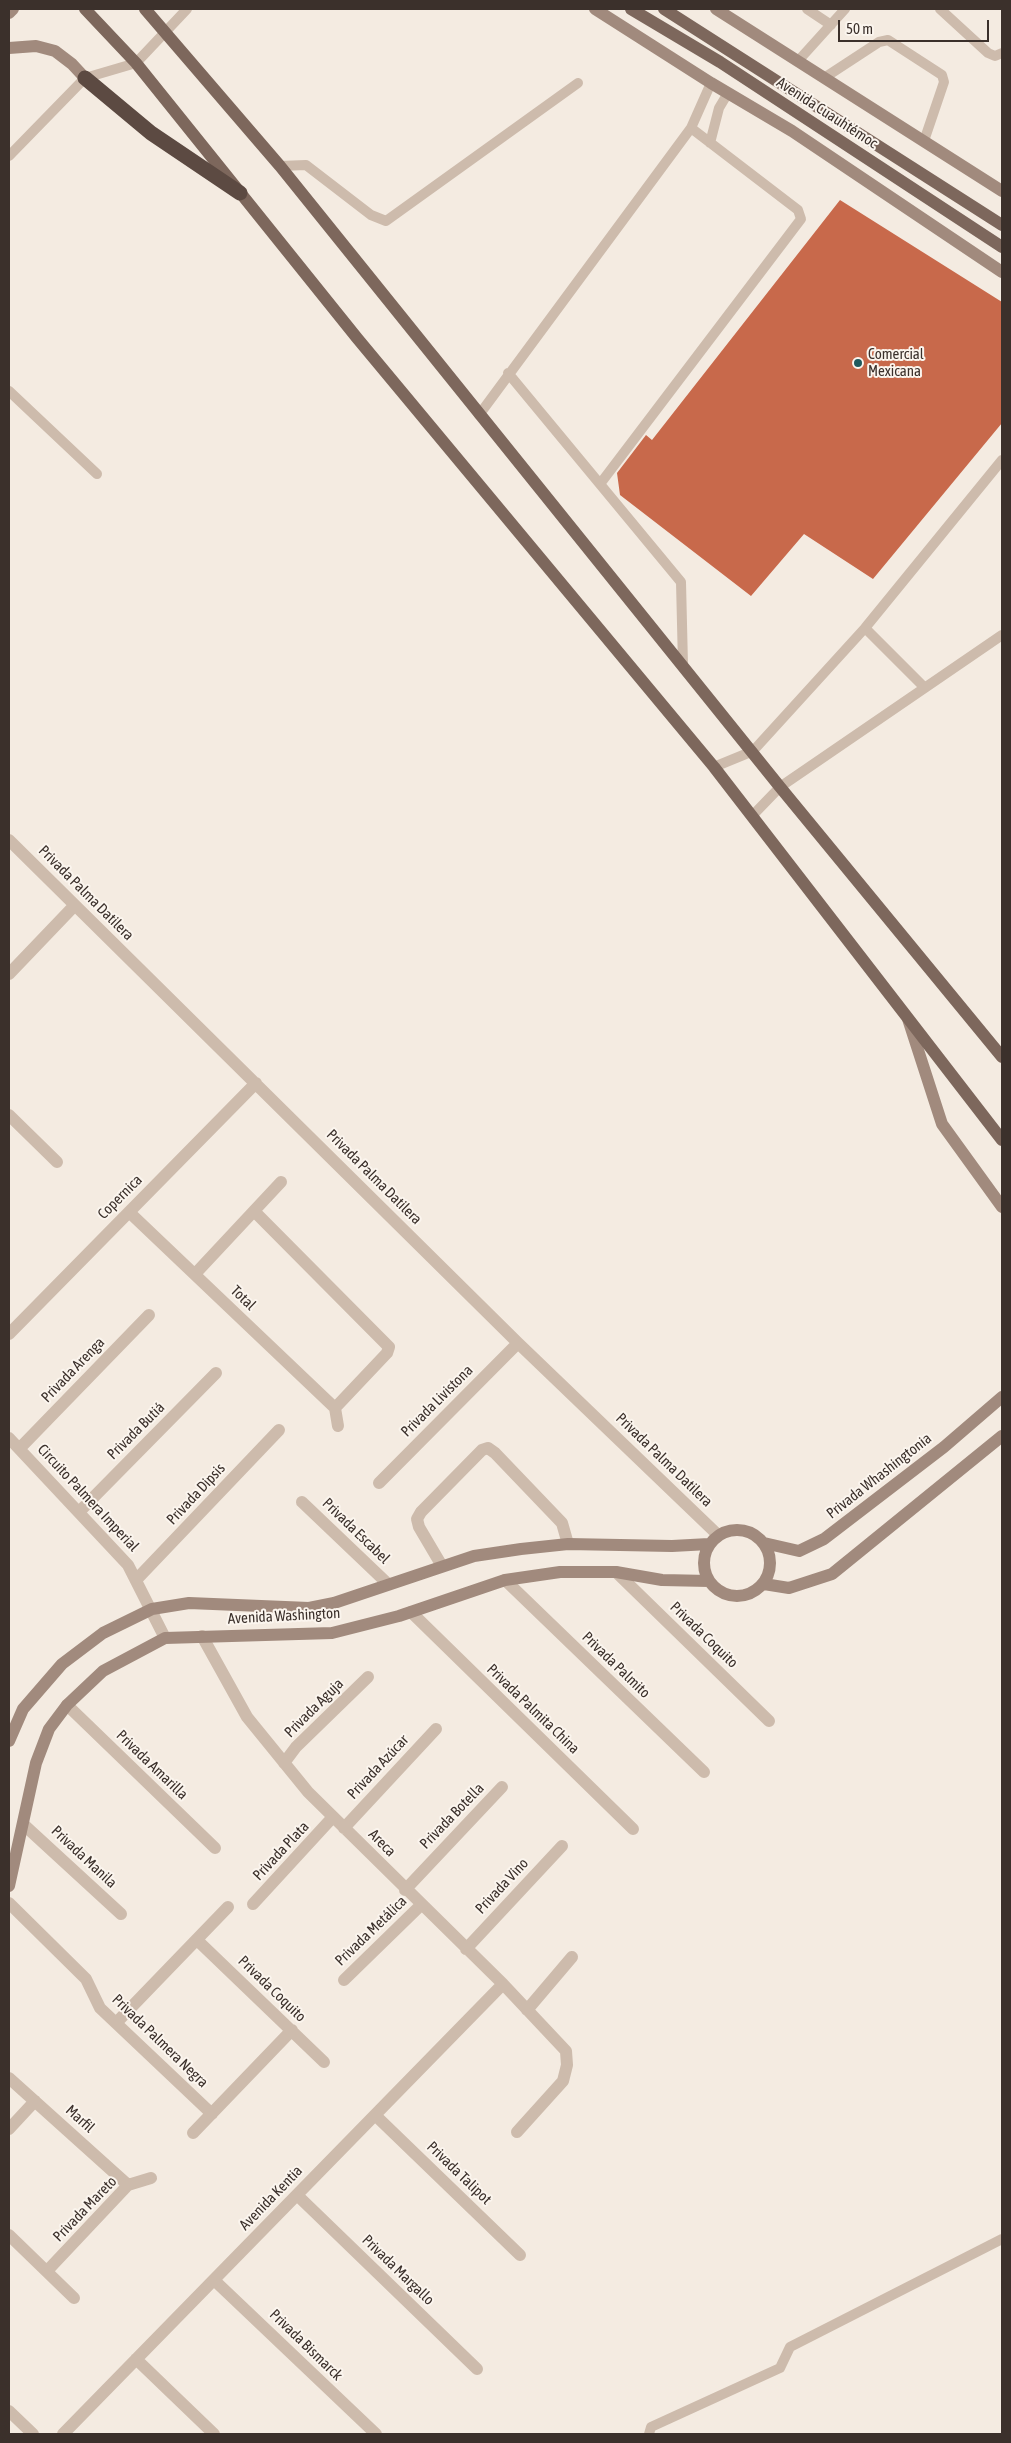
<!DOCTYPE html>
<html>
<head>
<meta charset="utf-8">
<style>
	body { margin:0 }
	#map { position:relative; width:1011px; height:2443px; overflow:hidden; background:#f4ebe1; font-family:"Asap Condensed",sans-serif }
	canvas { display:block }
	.frame { position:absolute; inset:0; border:10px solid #3b302b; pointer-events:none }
	.scale { position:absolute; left:838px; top:20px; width:151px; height:22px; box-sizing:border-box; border:2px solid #3b302b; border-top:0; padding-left:6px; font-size:15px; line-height:18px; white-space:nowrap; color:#3b302b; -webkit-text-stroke:4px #fbf5ee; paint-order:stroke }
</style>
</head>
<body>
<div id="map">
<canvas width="1011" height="2443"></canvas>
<div class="frame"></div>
<div class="scale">50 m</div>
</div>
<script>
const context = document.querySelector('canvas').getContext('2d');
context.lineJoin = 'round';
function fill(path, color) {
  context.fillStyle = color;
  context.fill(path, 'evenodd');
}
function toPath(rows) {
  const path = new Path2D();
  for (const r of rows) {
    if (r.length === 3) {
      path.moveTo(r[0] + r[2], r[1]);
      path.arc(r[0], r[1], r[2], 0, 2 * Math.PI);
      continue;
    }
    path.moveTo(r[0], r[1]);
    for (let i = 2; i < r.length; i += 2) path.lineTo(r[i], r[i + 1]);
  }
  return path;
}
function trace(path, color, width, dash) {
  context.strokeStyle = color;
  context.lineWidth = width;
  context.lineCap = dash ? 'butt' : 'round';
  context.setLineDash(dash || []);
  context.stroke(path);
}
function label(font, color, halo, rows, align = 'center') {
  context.font = font + ' "Asap Condensed",sans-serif';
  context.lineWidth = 4;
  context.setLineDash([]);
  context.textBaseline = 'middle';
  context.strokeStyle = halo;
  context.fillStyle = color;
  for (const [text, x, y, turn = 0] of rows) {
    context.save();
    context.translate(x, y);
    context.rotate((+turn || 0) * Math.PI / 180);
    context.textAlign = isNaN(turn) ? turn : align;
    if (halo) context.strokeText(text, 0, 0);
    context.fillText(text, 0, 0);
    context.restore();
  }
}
const building = toPath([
	[840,200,1002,302,1002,423,873,579,804,534,751,596,620,495,617,473,646,435,652,440]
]);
const lane = toPath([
	[807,9,831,25],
	[940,9,988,53,995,56,1002,53],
	[798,61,845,9],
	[824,78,879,42,888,40,942,75,944,82,924,141],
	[710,143,719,108,728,93],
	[9,156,85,78,136,63,187,9],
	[280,166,306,165,371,215,386,221,578,83],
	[508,373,681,582,683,665],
	[9,391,97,474],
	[479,415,691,128,711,83],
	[600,484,801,219,798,210,691,128],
	[865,628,925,688],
	[714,767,753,751,865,628,1002,460],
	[752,816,780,787,1002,635],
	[649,2434,651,2427,780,2368,790,2347,1002,2239]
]);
const street = toPath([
	[9,840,518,1343,718,1535],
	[9,974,75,905],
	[9,1115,57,1162],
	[254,1211,389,1347,387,1353,335,1408],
	[129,1212,335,1408],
	[195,1274,281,1182],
	[9,1334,256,1083],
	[335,1408,338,1426],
	[9,1438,128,1565,165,1638],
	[20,1448,149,1315],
	[379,1483,518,1343],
	[302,1502,388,1584],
	[79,1512,216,1373],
	[442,1566,419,1527,417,1519,421,1512,482,1450,488,1448,495,1453,562,1523,568,1544],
	[616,1572,769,1721],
	[136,1580,279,1430],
	[505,1580,704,1772],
	[411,1612,633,1829],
	[202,1636,247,1717,308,1792,503,1984,566,2051,567,2065,563,2081,517,2132],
	[67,1705,215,1848],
	[284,1763,296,1747,368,1677],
	[23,1824,121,1914],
	[344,1828,436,1729],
	[405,1890,502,1787],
	[9,1903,86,1979,100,2008,212,2114],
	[253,1904,332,1818],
	[197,1940,324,2062],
	[466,1949,562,1846],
	[344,1980,421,1905],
	[527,2010,572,1957],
	[117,2022,228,1907],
	[9,2078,128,2185],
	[375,2115,520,2255],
	[9,2129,35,2101],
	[193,2133,292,2030],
	[297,2195,477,2369],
	[9,2235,74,2298],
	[47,2271,128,2185,151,2178],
	[214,2280,376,2434],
	[136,2359,214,2434],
	[9,2411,33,2434],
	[63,2434,503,1984]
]);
const secondary = toPath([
	[595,9,711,83,792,131,1002,272],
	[716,9,1002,191],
	[9,13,13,9],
	[9,48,36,46,55,51,72,64,85,78],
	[908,1019,942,1124,1002,1207],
	[737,1563,33],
	[764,1543,799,1551,824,1539,944,1447,1002,1397],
	[764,1584,789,1588,832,1574,1002,1436],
	[9,1741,23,1709,62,1664,103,1633,152,1609,189,1603,309,1608,334,1603,474,1556,521,1549,568,1544,672,1546,709,1544],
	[9,1886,36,1763,49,1729,67,1705,103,1671,165,1638,332,1633,399,1616,505,1580,560,1572,616,1572,662,1580,709,1581]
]);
const primary = toPath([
	[85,9,136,63,357,338,714,767,1002,1140],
	[145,9,280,166,780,787,1002,1057],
	[631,9,720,62,1002,247],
	[664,9,1002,225]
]);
const highway = toPath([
	[85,78,151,133,240,193]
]);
const markers = [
	[858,363,5,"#1f5a5e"]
];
const streetNames = [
	["Avenida Cuauhtémoc",827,113,33],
	["Privada Palma Datilera",86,893,45],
	["Privada Palma Datilera",374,1177,45],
	["Copernica",120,1197,-45],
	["Total",243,1298,44],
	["Privada Arenga",73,1370,-46],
	["Privada Livistona",437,1401,-45],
	["Privada Butiá",136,1431,-45],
	["Privada Palma Datilera",664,1460,44],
	["Privada Whashingtonia",879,1476,-38],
	["Privada Dipsis",196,1494,-47],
	["Circuito Palmera Imperial",88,1498,47],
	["Privada Escabel",356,1531,44],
	["Avenida Washington",284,1616,-3],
	["Privada Coquito",704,1635,44],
	["Privada Palmito",616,1665,44],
	["Privada Aguja",314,1708,-45],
	["Privada Palmita China",533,1709,44],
	["Privada Amarilla",152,1765,44],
	["Privada Azúcar",378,1767,-47],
	["Privada Botella",452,1816,-46],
	["Areca",382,1843,45],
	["Privada Plata",281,1851,-47],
	["Privada Manila",84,1857,43],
	["Privada Vino",502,1886,-47],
	["Privada Metálica",371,1931,-44],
	["Privada Coquito",272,1989,44],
	["Privada Palmera Negra",160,2041,44],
	["Marfil",80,2119,42],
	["Privada Talipot",459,2173,44],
	["Avenida Kentia",271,2198,-46],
	["Privada Mareto",85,2209,-46],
	["Privada Margallo",398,2270,44],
	["Privada Bismarck",306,2345,44]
];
const poiNames = [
	["Comercial",868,354],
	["Mexicana",868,371]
];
fill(building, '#c8694b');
trace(lane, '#cdbbac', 10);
trace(street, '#cdbbac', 12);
trace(secondary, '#a18a7d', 12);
trace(primary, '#7d675c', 12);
trace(highway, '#5c4a42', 15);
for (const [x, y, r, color] of markers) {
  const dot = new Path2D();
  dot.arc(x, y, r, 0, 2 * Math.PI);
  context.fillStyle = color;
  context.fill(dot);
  trace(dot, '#fbf5ee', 2);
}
label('15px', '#3b302b', '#fbf5ee', streetNames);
label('15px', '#3b302b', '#fbf5ee', poiNames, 'left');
</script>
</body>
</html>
